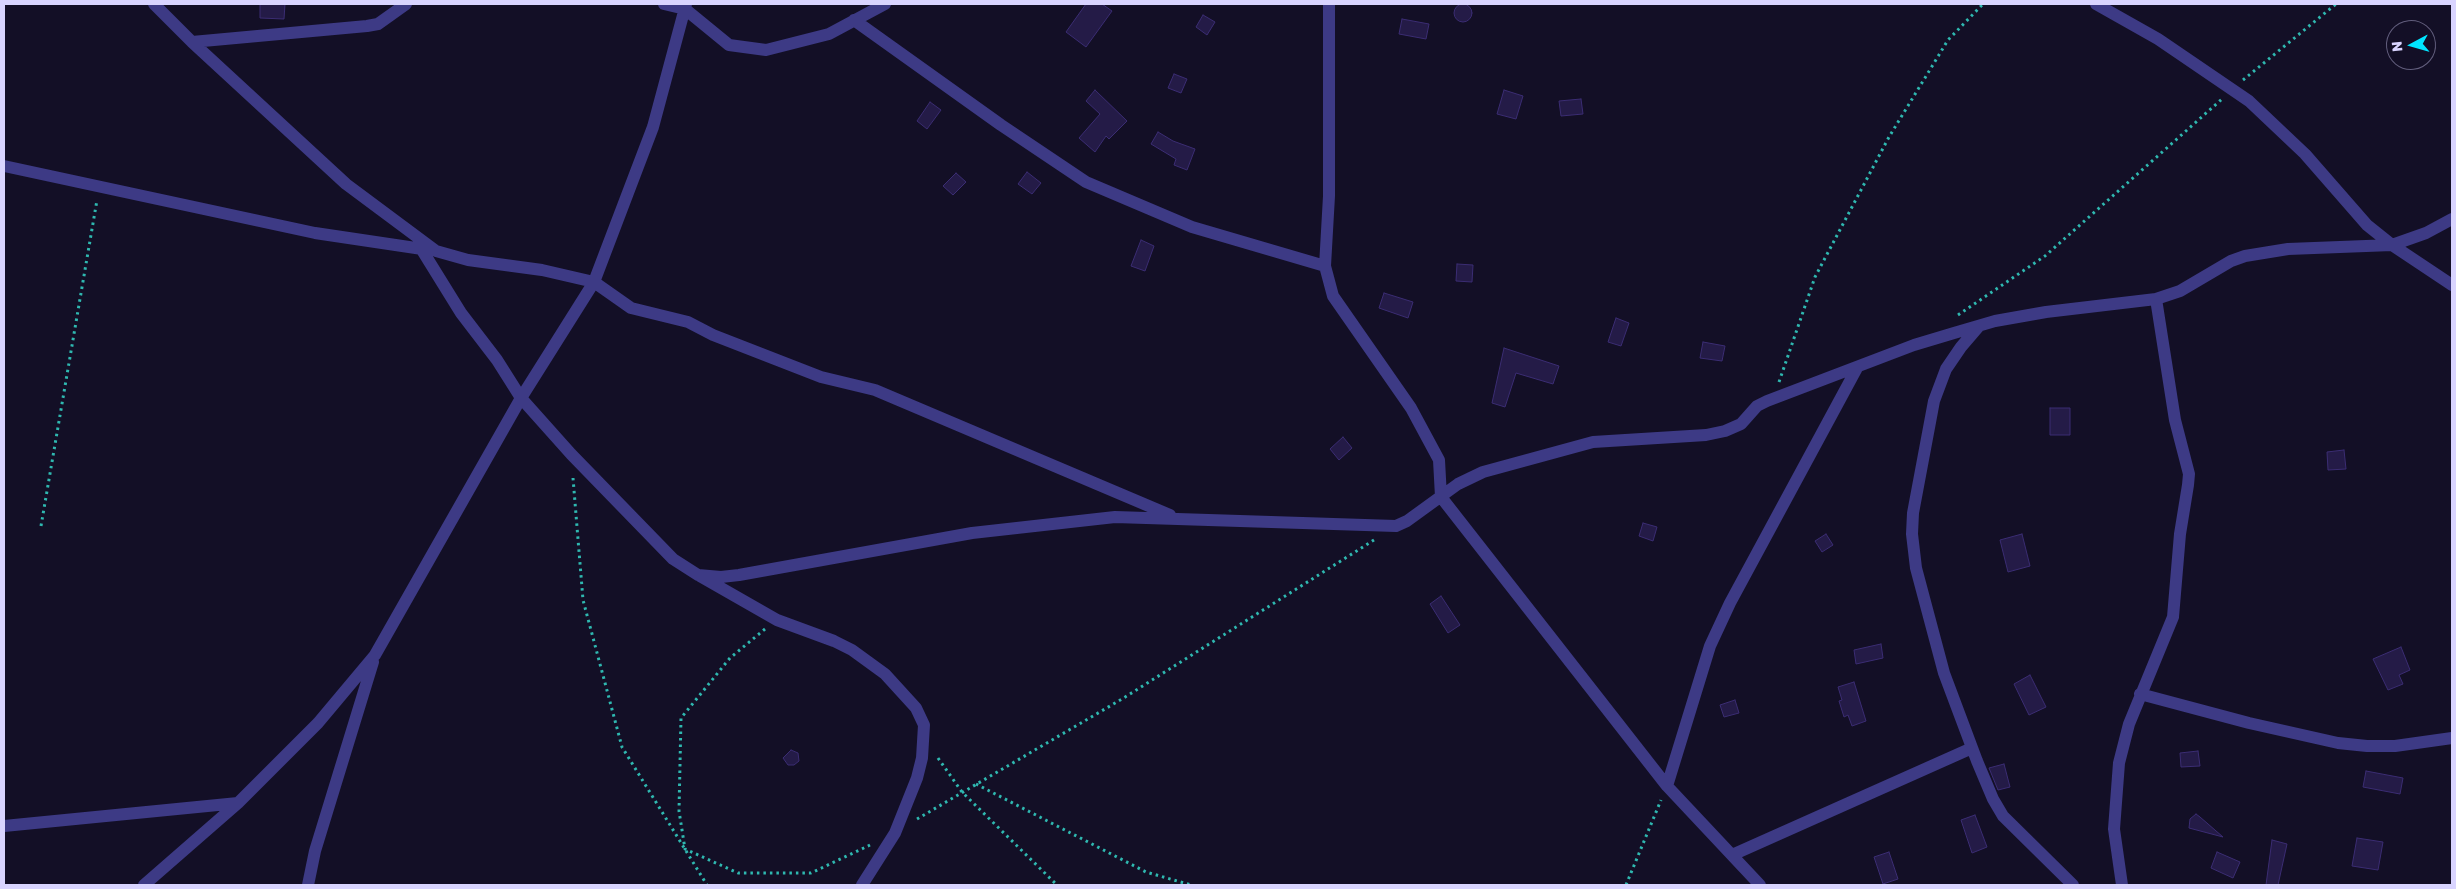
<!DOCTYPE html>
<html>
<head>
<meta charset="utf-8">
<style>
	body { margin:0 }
	#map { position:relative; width:2456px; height:889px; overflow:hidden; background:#130f26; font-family:"Golos Text",sans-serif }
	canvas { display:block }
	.frame { position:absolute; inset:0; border:5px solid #d9d4ff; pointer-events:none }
	.north { position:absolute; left:2386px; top:20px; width:50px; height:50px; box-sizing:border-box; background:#130f26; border:1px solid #625e7d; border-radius:50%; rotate:264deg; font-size:14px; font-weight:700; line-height:20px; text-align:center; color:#d9d4ff }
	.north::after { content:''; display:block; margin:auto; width:18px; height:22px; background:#00e5ff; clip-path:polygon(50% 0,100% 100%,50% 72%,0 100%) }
</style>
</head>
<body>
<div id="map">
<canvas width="2456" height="889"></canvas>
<div class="frame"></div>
<div class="north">N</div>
</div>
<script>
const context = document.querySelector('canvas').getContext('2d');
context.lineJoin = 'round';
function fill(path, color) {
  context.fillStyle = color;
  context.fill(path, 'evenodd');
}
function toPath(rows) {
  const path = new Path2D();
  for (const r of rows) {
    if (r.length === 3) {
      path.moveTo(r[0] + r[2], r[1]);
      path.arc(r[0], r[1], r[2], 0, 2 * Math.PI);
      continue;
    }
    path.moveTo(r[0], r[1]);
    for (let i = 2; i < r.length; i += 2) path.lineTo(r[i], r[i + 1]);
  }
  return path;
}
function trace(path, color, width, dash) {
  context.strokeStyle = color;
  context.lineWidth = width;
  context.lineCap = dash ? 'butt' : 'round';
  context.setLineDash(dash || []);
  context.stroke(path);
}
const building = toPath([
	[260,4,285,4,284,19,260,18,260,4],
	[1086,4,1102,4,1112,11,1086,47,1066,32,1086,4],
	[1463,13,9],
	[1203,15,1215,22,1207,35,1196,27,1203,15],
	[1402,19,1429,24,1426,39,1399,34,1402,19],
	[1174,74,1187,79,1181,93,1168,88,1174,74],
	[1095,90,1127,121,1109,139,1106,136,1095,152,1079,138,1100,114,1086,101,1095,90],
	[1504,90,1523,96,1516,119,1497,114,1504,90],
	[1581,99,1583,114,1561,116,1559,101,1581,99],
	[930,102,941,110,927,129,917,121,930,102],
	[1158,132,1173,141,1195,149,1187,170,1174,165,1176,159,1151,144,1158,132],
	[1027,172,1041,183,1032,194,1018,184,1027,172],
	[956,173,966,182,953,195,943,186,956,173],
	[1141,240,1154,246,1145,271,1131,266,1141,240],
	[1457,264,1473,265,1472,282,1456,281,1457,264],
	[1384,293,1413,302,1408,318,1379,308,1384,293],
	[1616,318,1629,323,1621,346,1608,342,1616,318],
	[1703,342,1725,346,1722,361,1700,358,1703,342],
	[1504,348,1559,366,1553,384,1516,373,1505,407,1492,403,1504,348],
	[2050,408,2070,408,2070,435,2050,435,2050,408],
	[1343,437,1352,448,1339,460,1330,449,1343,437],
	[2344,450,2346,469,2328,470,2327,452,2344,450],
	[1643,523,1657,527,1653,541,1639,536,1643,523],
	[1826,534,1833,545,1822,552,1815,541,1826,534],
	[2022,534,2030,566,2008,572,2000,540,2022,534],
	[1441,596,1460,625,1448,633,1430,604,1441,596],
	[1881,644,1883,658,1856,664,1854,650,1881,644],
	[2401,647,2410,670,2399,675,2403,684,2388,690,2373,659,2401,647],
	[2030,675,2046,707,2029,715,2014,684,2030,675],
	[1854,682,1866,721,1852,726,1848,715,1844,717,1839,701,1842,700,1838,687,1854,682],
	[1735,700,1739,713,1724,717,1720,705,1735,700],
	[791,750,798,753,799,761,794,765,788,765,783,758,791,750],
	[2198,751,2200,766,2181,767,2180,753,2198,751],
	[2004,764,2010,787,1998,790,1989,768,2004,764],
	[2366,771,2403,778,2400,794,2363,787,2366,771],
	[2196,814,2200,817,2223,837,2189,828,2190,819,2196,814],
	[1975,815,1987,847,1972,853,1961,820,1975,815],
	[2357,838,2383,842,2378,870,2352,866,2357,838],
	[2272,840,2287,844,2278,885,2266,885,2272,840],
	[1889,852,1898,879,1883,884,1874,857,1889,852],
	[2217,852,2240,862,2233,878,2211,868,2217,852]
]);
const path = toPath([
	[2243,80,2336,4],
	[1958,315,2045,256,2222,99],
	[1779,382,1815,277,1889,137,1948,40,1983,4],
	[573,478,583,600,622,747,707,885],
	[41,526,97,200],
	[765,629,730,658,681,718,679,811,685,849,738,873,811,873,870,845],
	[938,758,962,792,1057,885],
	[976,784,1146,872,1191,885],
	[917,819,1122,699,1374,540],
	[1626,885,1661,800]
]);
const minor = toPath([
	[154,4,192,42,346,184,436,251,468,260,542,270,594,282,631,308,688,322,713,335,821,377,875,390,1170,515],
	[664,4,685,9,729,45,766,50,829,34,885,4],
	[1329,4,1329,196,1325,266,1333,296,1411,408,1439,460,1441,497,1667,786,1760,885],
	[2096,4,2158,39,2249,101,2305,154,2367,225,2392,245,2452,285],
	[854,20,1001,125,1086,182,1192,227,1325,266],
	[192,42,367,26,378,24,406,4],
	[4,166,315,233,429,250],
	[422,250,461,313,497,360,521,398,571,454,673,559,698,575,721,577,739,575,972,533,1115,517,1396,526,1407,521,1458,484,1483,472,1593,442,1706,435,1725,431,1741,424,1757,406,1767,401,1914,345,1954,333,1995,321,2046,312,2156,299,2180,291,2231,261,2245,256,2288,249,2392,245,2426,233,2452,219],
	[1979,326,1961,347,1946,369,1934,401,1913,513,1912,534,1916,568,1944,673,1977,761,1993,799,2003,816,2073,885],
	[700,576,777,620,834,641,852,650,885,674,916,708,924,725,922,758,917,778,895,833,862,885],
	[2140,694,2249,723,2338,743,2367,746,2395,746,2452,738],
	[1667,786,1710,646,1730,603,1857,368],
	[4,826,238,803],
	[1732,855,1972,748],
	[144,885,238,803,318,723,375,655,521,398,594,282,653,127,686,4],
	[308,885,315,851,373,662],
	[2122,885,2114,829,2119,763,2129,724,2173,617,2180,534,2188,485,2189,474,2175,420,2156,299]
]);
fill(building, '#241b47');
trace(building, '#3b2d73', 1);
trace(path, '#2fb8b0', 3, [2.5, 4]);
trace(minor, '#3d3a85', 12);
</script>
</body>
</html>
